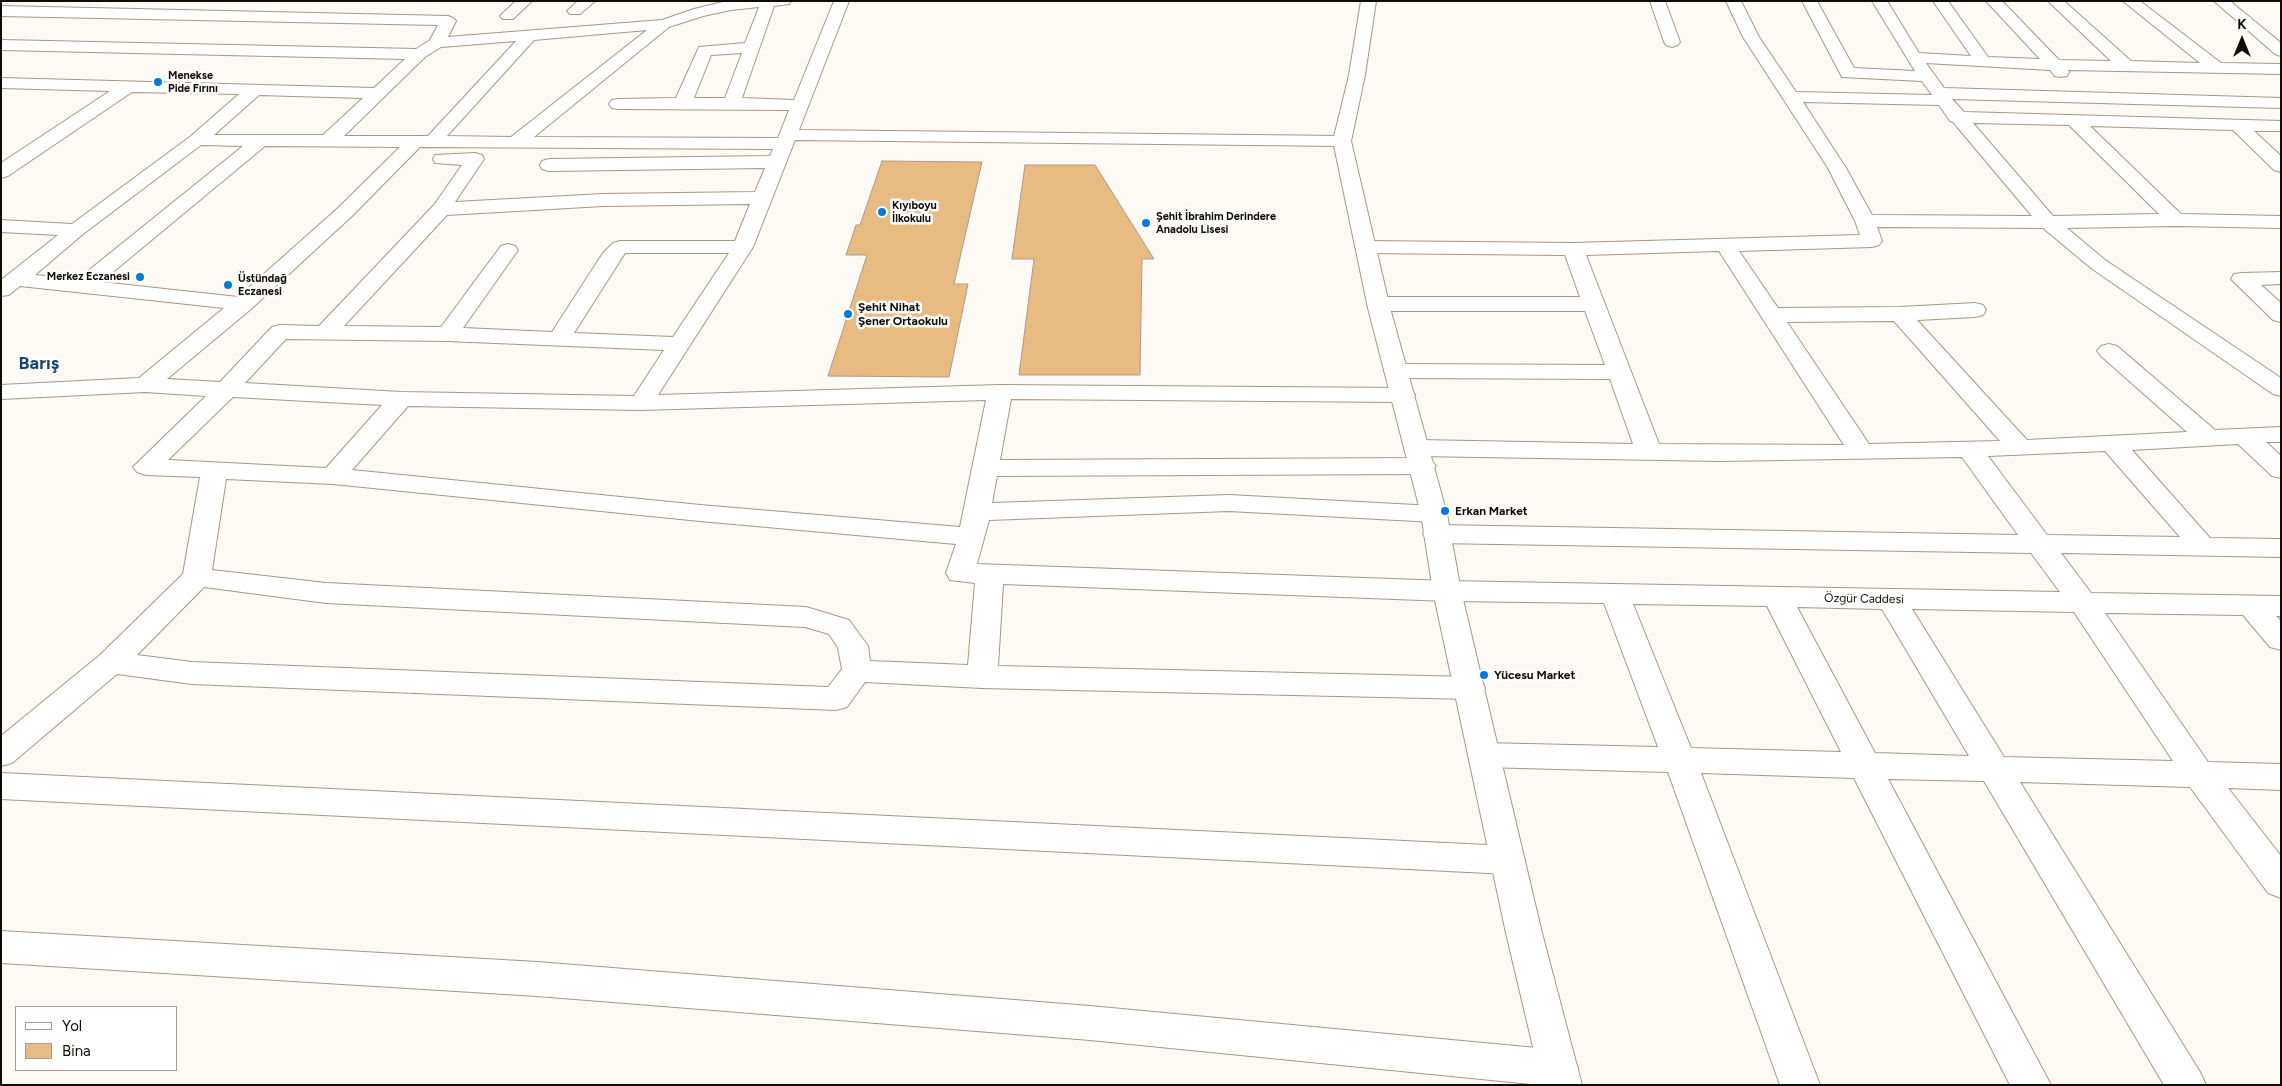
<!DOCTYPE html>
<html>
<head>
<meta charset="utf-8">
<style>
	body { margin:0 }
	#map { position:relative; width:2282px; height:1086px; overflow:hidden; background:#fdf9f5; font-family:Figtree,sans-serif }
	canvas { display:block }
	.frame { position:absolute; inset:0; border:2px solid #110b05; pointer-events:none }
	.legend { position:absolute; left:15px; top:1006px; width:162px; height:65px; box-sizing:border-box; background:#fff; border:1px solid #a09d9b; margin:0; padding:6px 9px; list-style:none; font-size:15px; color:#110b05 }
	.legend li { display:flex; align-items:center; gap:10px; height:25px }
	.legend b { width:25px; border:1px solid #a09d9b }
	.north { position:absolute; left:2217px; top:15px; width:50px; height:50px; -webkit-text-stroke:4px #fff; paint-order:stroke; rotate:0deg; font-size:14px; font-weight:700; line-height:20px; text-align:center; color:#110b05 }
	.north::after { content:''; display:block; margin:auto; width:18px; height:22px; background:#110b05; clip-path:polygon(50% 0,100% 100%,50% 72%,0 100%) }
</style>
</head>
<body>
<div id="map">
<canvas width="2282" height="1086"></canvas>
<div class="frame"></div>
<ul class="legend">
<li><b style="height:6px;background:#fff"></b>Yol</li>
<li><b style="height:14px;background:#e7bb82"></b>Bina</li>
</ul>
<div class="north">K</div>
</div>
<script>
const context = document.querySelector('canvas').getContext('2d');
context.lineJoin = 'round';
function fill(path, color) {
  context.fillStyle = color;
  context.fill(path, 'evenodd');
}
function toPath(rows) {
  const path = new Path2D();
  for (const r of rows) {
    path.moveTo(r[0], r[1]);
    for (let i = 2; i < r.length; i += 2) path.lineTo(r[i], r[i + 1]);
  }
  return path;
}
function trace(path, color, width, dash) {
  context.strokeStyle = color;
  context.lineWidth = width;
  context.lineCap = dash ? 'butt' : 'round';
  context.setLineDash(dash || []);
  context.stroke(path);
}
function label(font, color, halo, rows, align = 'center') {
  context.font = font + ' Figtree,sans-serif';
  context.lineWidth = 5;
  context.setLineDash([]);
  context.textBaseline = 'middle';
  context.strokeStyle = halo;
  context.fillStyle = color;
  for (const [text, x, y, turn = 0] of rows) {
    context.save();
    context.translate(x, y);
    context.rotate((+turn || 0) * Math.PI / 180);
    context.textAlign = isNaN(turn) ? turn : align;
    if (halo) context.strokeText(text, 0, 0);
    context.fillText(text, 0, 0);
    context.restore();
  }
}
const building = toPath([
	[882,161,982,162,954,284,968,284,949,377,828,376,867,255,846,255,856,225,860,225,882,161],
	[1025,165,1095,165,1154,259,1142,259,1140,375,1019,375,1034,259,1012,259,1025,165]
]);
const street = toPath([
	[516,1,532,1,513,19,503,19,500,16,503,13,516,1],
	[578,1,595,1,580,14,570,14,567,11,578,1],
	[727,1,791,1,789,4,774,6,742,98,794,100,834,1,849,1,799,130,1342,136,1348,137,1351,141,1348,145,1342,146,795,140,753,247,658,395,1000,385,1403,388,1412,390,1415,395,1412,400,1403,402,1011,399,1000,460,1423,458,1432,461,1436,466,1432,471,1423,474,997,476,992,503,1229,495,1434,506,1443,508,1447,514,1443,520,1434,522,1229,511,989,520,977,564,1447,581,2060,592,2031,553,1437,543,1427,540,1423,534,1427,528,1437,525,2018,535,1962,457,1721,461,1418,456,1409,453,1405,448,1409,443,1418,440,1633,444,1610,379,1396,378,1388,376,1384,371,1388,366,1396,364,1605,365,1585,311,1378,311,1370,309,1367,304,1370,299,1378,297,1580,297,1565,255,1365,253,1358,251,1355,247,1358,243,1365,241,1573,243,1860,235,1855,221,1828,168,1743,37,1726,1,1741,1,1759,37,1796,92,1932,95,1922,81,1842,77,1802,1,1817,1,1854,68,1915,71,1872,1,1887,1,1919,53,1971,56,1933,1,1948,1,1988,57,2040,59,1986,1,2002,1,2059,60,2111,61,2048,1,2064,1,2131,61,2200,63,2123,1,2140,1,2221,63,2281,64,2281,74,2068,70,2069,72,2067,76,2061,77,2055,76,2050,70,1926,63,1944,88,2281,98,2281,108,1952,99,1964,112,2281,121,2281,131,2254,131,2281,156,2281,172,2274,170,2233,130,2090,126,2181,214,2281,216,2281,228,2176,226,2067,228,2105,260,2281,378,2281,396,2273,394,2091,268,2043,228,1877,227,1882,241,1879,245,1872,247,1739,251,1778,308,1900,307,1975,303,1983,305,1986,310,1983,315,1975,317,1917,320,2027,440,2187,432,2101,356,2097,351,2101,346,2109,344,2117,346,2215,430,2281,427,2281,442,2266,442,2281,456,2281,478,2272,476,2238,444,2132,450,2210,538,2281,539,2281,557,2061,553,2091,593,2281,596,2281,616,2276,616,2281,621,2281,650,2270,647,2243,615,2105,613,2208,762,2281,764,2281,790,2228,788,2281,856,2281,898,2268,893,2190,787,2020,782,2200,1072,2206,1085,2164,1085,1984,781,1888,779,2051,1085,2010,1085,1854,778,1701,773,1820,1085,1780,1085,1668,772,1484,767,1473,764,1468,755,1473,746,1484,743,1658,747,1604,603,1447,601,1003,584,998,666,1470,677,1481,680,1485,688,1481,696,1470,699,982,688,865,682,847,707,836,710,192,684,117,674,12,763,1,766,1,736,100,655,183,574,200,477,146,475,137,472,133,467,206,396,145,392,1,399,1,385,139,378,224,308,20,286,9,295,1,296,1,280,58,235,1,232,1,220,72,224,191,136,239,94,132,92,8,176,1,178,1,163,110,91,1,88,1,78,374,88,405,59,1,50,1,40,416,49,430,40,438,25,1,16,1,6,448,16,453,18,456,21,448,37,662,20,694,9,727,1],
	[759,7,745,43,699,47,676,98,618,99,612,100,609,104,612,108,618,109,789,110,778,138,534,137,669,27,703,16,731,10,759,7],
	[647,30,511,137,447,136,534,40,647,30],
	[516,41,428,136,344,136,425,57,441,47,516,41],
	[742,53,725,98,694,98,711,55,742,53],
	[259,95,363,98,323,135,214,135,259,95],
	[1803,102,1939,105,1950,121,1953,122,2032,216,1872,215,1846,168,1803,102],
	[1973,123,2069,125,2159,214,2053,216,1973,123],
	[201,145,243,146,78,279,35,275,83,234,201,145],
	[265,146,400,147,338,208,238,297,101,282,265,146],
	[420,147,773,149,770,156,549,159,542,161,540,165,542,169,549,171,765,168,755,192,603,194,455,202,484,159,482,155,475,153,435,155,433,159,435,163,462,165,434,205,319,326,280,325,272,327,220,382,167,379,251,309,352,216,420,147],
	[750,204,735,241,620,241,613,243,603,253,552,332,463,328,518,250,515,246,508,244,501,246,441,327,344,326,447,215,603,206,750,204],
	[1719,251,1844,445,1659,444,1586,255,1719,251],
	[625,253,729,253,673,337,574,333,625,253],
	[1894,321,2000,441,1869,444,1787,322,1894,321],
	[286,339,447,341,664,350,634,396,401,392,245,383,286,339],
	[233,397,382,405,326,468,168,460,233,397],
	[986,400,960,527,700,505,352,470,408,406,641,410,986,400],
	[2105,451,2180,537,2047,535,1988,456,2105,451],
	[226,479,333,484,700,521,956,544,946,573,950,580,975,583,968,665,870,661,868,646,849,620,806,607,326,583,212,570,226,479],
	[204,587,326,603,805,627,829,634,838,648,842,669,828,687,192,662,137,655,204,587],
	[1633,604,1767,606,1841,752,1691,748,1633,604],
	[1797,607,1882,609,1969,756,1875,753,1797,607],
	[1912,609,2074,612,2173,761,2004,757,1912,609],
	[1650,1,1665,1,1680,42,1678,45,1672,47,1666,45,1664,42,1650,1],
	[2214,1,2230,1,2281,43,2281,56,2275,54,2214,1],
	[2281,272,2281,284,2261,285,2281,303,2281,322,2273,320,2231,279,2234,274,2242,273,2281,272],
	[1,773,1508,846,1520,850,1525,860,1520,870,1508,874,1,799,1,773],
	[1,931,537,962,1090,1006,1558,1050,1572,1055,1578,1068,1572,1081,1562,1085,1541,1085,1090,1040,537,996,1,963,1,931]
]);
const secondary = toPath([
	[1361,1,1376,1,1365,75,1351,141,1390,308,1447,514,1461,591,1542,933,1582,1085,1542,1085,1506,933,1433,591,1421,514,1368,308,1333,141,1349,75,1361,1]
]);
const markers = [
	[158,82,5,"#017be2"],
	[882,212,5,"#017be2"],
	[1146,223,5,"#017be2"],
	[140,277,5,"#017be2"],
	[228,285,5,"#017be2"],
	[848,314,5,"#017be2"],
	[1445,511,5,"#017be2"],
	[1484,675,5,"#017be2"]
];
const farPoinames = [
	["Menekse",168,76],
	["Pide Fırını",168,89],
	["Kıyıboyu",892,206],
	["İlkokulu",892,219],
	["Şehit İbrahim Derindere",1156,217],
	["Anadolu Lisesi",1156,230],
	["Merkez Eczanesi",130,277,"right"],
	["Üstündağ",238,279],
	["Eczanesi",238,292]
];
const poiNames = [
	["Şehit Nihat",858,307],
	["Şener Ortaokulu",858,321],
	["Erkan Market",1455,511],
	["Yücesu Market",1494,675]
];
const streetNames = [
	["Özgür Caddesi",1864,599,1]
];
const districtNames = [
	["Barış",39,364]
];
fill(building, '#e7bb82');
trace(building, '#ad9b86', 1);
trace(street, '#a89781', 2);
trace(secondary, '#a89781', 2);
fill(street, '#fff');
fill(secondary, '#fff');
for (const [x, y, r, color] of markers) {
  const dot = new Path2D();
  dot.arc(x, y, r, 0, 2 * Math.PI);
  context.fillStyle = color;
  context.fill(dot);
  trace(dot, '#fff', 2);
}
label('bold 11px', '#110b05', '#fff', farPoinames, 'left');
label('bold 12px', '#110b05', '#fff', poiNames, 'left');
label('12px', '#110b05', '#fff', streetNames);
label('bold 18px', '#154577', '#fff', districtNames);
</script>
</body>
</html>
